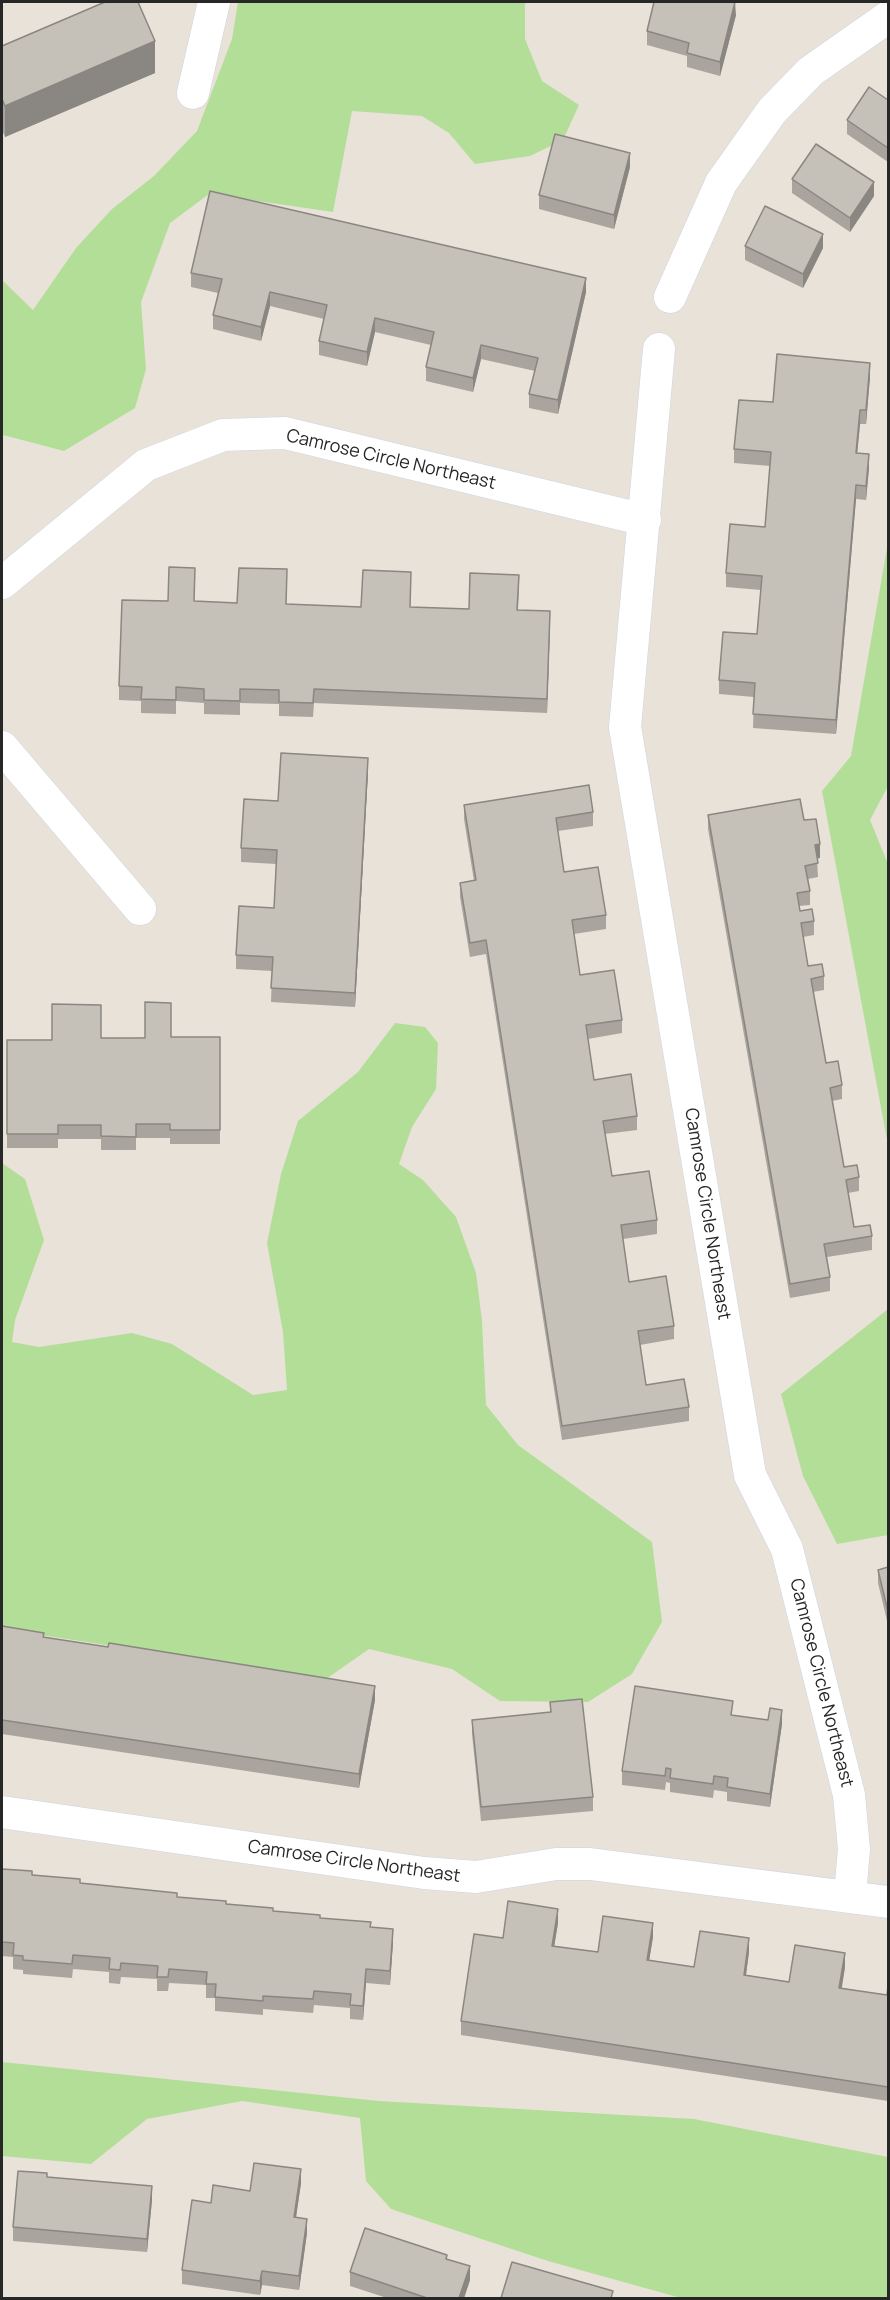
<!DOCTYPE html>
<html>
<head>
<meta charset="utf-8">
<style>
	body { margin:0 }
	#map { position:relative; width:890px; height:2300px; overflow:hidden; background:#e9e2d9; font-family:Manrope,sans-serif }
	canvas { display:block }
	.frame { position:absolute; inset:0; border:3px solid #272727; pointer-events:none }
</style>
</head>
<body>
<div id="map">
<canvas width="890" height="2300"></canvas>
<div class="frame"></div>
</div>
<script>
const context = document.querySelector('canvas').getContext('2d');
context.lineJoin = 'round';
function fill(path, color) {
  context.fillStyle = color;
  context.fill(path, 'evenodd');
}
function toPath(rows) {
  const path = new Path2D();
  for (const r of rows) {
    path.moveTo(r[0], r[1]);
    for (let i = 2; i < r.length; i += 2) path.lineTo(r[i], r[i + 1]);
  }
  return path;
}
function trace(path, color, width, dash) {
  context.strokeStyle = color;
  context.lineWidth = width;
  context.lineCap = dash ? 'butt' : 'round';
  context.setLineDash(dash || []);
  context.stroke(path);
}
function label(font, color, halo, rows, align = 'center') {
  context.font = font + ' Manrope,sans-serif';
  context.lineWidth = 5;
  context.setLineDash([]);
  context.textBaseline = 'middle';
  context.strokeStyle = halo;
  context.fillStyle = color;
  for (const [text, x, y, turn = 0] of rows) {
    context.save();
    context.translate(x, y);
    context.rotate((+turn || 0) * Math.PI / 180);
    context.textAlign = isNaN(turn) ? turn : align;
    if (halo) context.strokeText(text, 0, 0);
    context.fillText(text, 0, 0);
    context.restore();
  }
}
const green = toPath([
	[238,2,525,2,525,39,542,81,579,105,563,140,530,156,475,164,449,133,422,116,352,111,333,212,209,194,170,223,141,302,146,369,135,408,64,451,3,435,2,433,2,280,33,310,76,248,112,209,154,176,197,131,232,39],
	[888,542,888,786,870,820,888,864,888,1145,822,791,851,756],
	[395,1023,425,1027,438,1043,436,1089,412,1127,399,1164,423,1180,456,1217,476,1273,482,1321,486,1405,518,1445,652,1542,662,1622,632,1674,588,1702,500,1701,452,1669,369,1649,326,1679,2,1629,2,1163,25,1179,44,1240,15,1320,12,1342,39,1347,132,1333,172,1344,253,1395,287,1390,283,1332,267,1243,281,1174,298,1121,358,1072],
	[888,1309,888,1535,837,1544,803,1476,781,1394],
	[2,2062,379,2101,694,2119,888,2157,888,2298,681,2298,548,2261,391,2209,366,2181,360,2118,242,2101,147,2119,91,2164,2,2156]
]);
const minor = toPath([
	[193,93,214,2],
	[670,297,721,183,772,111,811,71,888,17],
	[659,349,625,727,750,1475,787,1549,849,1795,854,1849,850,1895],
	[2,583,146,465,223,435,285,433,645,520],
	[2,747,140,909],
	[2,1812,424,1873,476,1877,556,1864,590,1864,888,1902]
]);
const wall = toPath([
	[736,15,720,76,687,67,687,56,647,45,647,31],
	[2,46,155,73,5,137,2,130],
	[888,100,888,162,847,134,847,120],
	[630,167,614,229,539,209,539,195],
	[792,179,874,196,850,232,792,193],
	[745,246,823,248,803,288,745,260],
	[191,273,586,292,558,414,529,408,529,394,535,371,481,359,473,392,426,381,426,367,431,345,375,332,367,366,319,355,319,341,324,319,270,306,261,341,213,329,213,315,218,293,191,287],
	[870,377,866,424,860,424,857,453,869,468,866,500,856,499,836,734,753,728,754,697,719,694,719,680,757,634,761,590,726,587,726,573,765,527,770,466,734,463,734,449,773,402],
	[195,582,194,602,237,603,287,583,286,604,361,607,411,586,410,607,469,609,519,589,518,610,550,625,547,713,314,703,313,717,279,716,279,704,240,703,240,715,204,714,204,703,176,701,176,714,141,713,141,701,119,700,119,686,168,601],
	[368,772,355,1007,271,1002,272,971,236,969,236,955,274,908,276,864,241,862,241,848,278,801],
	[464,805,593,812,593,826,558,831,564,872,606,915,606,929,574,934,580,975,622,1020,622,1033,588,1039,594,1080,637,1116,637,1130,605,1134,612,1176,657,1220,657,1234,623,1239,629,1282,674,1326,674,1339,640,1345,646,1385,689,1407,689,1421,562,1440,486,954,470,957,460,897,460,883,474,881,464,819],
	[708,815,804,820,820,858,817,858,818,877,808,879,810,891,810,905,799,906,800,911,814,921,814,935,803,937,808,966,824,976,824,990,813,992,826,1063,842,1085,842,1099,832,1101,844,1167,859,1177,859,1191,848,1193,854,1227,872,1236,872,1250,827,1257,830,1277,830,1291,790,1298,708,829],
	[171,1037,220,1037,220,1144,170,1144,170,1138,136,1138,136,1150,101,1150,101,1139,58,1139,58,1148,7,1148,7,1040,52,1040],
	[888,1567,888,1625,878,1583,878,1570],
	[2,1626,44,1637,375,1700,359,1788,2,1734],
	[550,1702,593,1797,593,1811,481,1821,472,1734,472,1720,550,1713],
	[733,1715,782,1724,770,1807,727,1801,727,1792,714,1790,713,1798,670,1792,670,1783,666,1782,665,1790,622,1785,622,1771],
	[2,1869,80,1883,320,1918,371,1927,393,1942,390,1985,366,1983,363,2020,350,2019,350,2008,314,2005,313,2013,263,2009,263,2015,215,2011,215,1998,206,1998,206,1985,169,1983,168,1991,157,1991,157,1979,121,1977,120,1984,109,1983,109,1972,73,1969,72,1978,23,1974,23,1970,13,1969,13,1957,2,1956],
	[558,1923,554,1946,598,1952,653,1937,649,1960,694,1967,749,1952,746,1975,789,1982,845,1967,842,1988,887,1995,888,1986,888,2101,461,2035,461,2021,503,1938],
	[47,2177,152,2200,147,2252,13,2241,13,2227],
	[301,2183,296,2217,307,2233,299,2290,262,2285,260,2295,182,2284,182,2270,250,2191],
	[350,2272,470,2280,464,2298,387,2298,350,2286]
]);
const shadedWall = toPath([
	[735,2,736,15,720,76,720,62],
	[155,41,155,73,5,137,5,106],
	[630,153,630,167,614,229,614,215],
	[874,182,874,196,850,232,850,218],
	[823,234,823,248,803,288,803,274],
	[586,278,586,292,558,414,558,400],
	[270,292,270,306,261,341,261,327],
	[375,318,375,332,367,366,367,352],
	[481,345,481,359,473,392,473,378],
	[870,363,870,377,866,424,866,410],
	[860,410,860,424,856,467,856,453],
	[869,454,869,468,866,500,866,486],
	[856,485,856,499,836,734,836,720],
	[550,611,550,625,547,713,547,699],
	[368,758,368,772,355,1007,355,993],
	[820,844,820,858,815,859,815,845],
	[375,1686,375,1700,359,1788,359,1774],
	[782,1710,782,1724,770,1807,770,1794],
	[558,1909,558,1923,552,1960,552,1946],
	[653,1923,653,1937,647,1974,647,1960],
	[393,1929,393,1942,390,1985,390,1971],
	[749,1938,749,1952,744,1989,744,1975],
	[845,1953,845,1967,839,2002,839,1988],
	[366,1969,366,1983,363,2020,363,2006],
	[301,2169,301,2183,294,2231,294,2217],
	[152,2186,152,2200,147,2252,147,2239],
	[307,2219,307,2233,299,2290,299,2276],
	[470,2266,470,2280,464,2298,459,2298],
	[262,2271,262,2285,260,2295,260,2281]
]);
const building = toPath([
	[105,2,138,2,155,41,5,106,2,99,2,46,105,2],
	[654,2,735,2,720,62,687,53,689,43,647,31,654,2],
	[869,87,888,100,888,148,847,120,869,87],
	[555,134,630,153,614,215,539,195,555,134],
	[816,144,874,182,850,218,792,179,816,144],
	[210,191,586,278,558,400,529,394,538,358,481,345,473,378,426,367,434,332,375,318,367,352,319,341,327,305,270,292,261,327,213,315,222,279,191,273,210,191],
	[765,206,823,234,803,274,745,246,765,206],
	[777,354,870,363,866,410,860,410,856,453,869,454,866,486,856,485,836,720,753,714,755,683,719,680,723,632,757,634,762,576,726,573,730,524,765,527,771,452,734,449,739,400,773,402,777,354],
	[169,567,195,568,194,601,237,603,239,568,287,569,286,604,361,607,363,570,411,572,410,607,469,609,470,573,519,575,517,610,550,611,547,699,314,689,313,703,279,702,279,690,240,689,240,701,204,700,204,689,176,687,176,700,141,699,142,687,119,686,122,600,168,601,169,567],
	[281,753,368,758,355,993,271,988,273,957,236,955,239,906,274,908,277,850,241,848,244,799,278,801,281,753],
	[589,785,593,812,556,818,564,872,598,867,606,915,572,920,580,975,614,970,622,1020,586,1025,594,1080,631,1074,637,1116,603,1121,612,1176,649,1171,657,1220,621,1225,629,1282,666,1276,674,1326,638,1331,646,1385,684,1379,689,1407,562,1426,486,940,470,943,460,883,476,880,464,805,589,785],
	[800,799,804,820,816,819,820,844,815,845,818,863,805,866,810,891,797,893,800,911,812,909,814,921,801,923,808,966,822,964,824,976,811,979,826,1063,838,1061,842,1085,830,1088,844,1167,857,1165,859,1177,846,1180,854,1227,870,1225,872,1236,824,1244,830,1277,790,1284,708,815,800,799],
	[145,1002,171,1003,171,1037,220,1037,220,1130,170,1130,170,1124,136,1124,136,1137,101,1136,101,1125,58,1125,58,1134,7,1134,7,1040,52,1040,52,1004,101,1005,101,1038,145,1038,145,1002],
	[888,1567,888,1611,878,1570,888,1567],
	[2,1626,44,1633,43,1637,108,1647,109,1643,375,1686,359,1774,2,1720,2,1626],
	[635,1686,733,1701,731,1715,768,1720,770,1708,782,1710,770,1794,727,1787,728,1778,714,1776,713,1784,670,1778,671,1769,666,1768,665,1776,622,1771,635,1686],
	[582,1699,593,1797,481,1807,472,1720,551,1712,550,1702,582,1699],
	[2,1869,32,1871,32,1875,80,1879,80,1883,177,1893,177,1897,226,1901,226,1904,273,1908,273,1911,320,1915,320,1918,371,1922,370,1927,393,1929,390,1971,366,1969,363,2006,350,2005,351,1994,314,1991,313,1999,263,1996,263,2001,215,1997,216,1984,206,1984,207,1972,169,1969,168,1977,157,1977,158,1966,121,1963,120,1970,109,1969,110,1958,73,1955,72,1964,23,1960,23,1956,13,1955,14,1943,2,1942,2,1869],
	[508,1901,558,1909,552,1946,598,1952,603,1916,653,1923,647,1960,694,1967,700,1931,749,1938,744,1975,789,1982,795,1945,845,1953,839,1988,887,1995,888,1986,888,2087,461,2021,474,1934,503,1938,508,1901],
	[254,2163,301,2169,294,2217,307,2219,299,2276,262,2271,260,2281,182,2270,192,2200,211,2203,213,2185,250,2191,254,2163],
	[18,2171,47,2173,47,2177,152,2186,147,2239,13,2227,18,2171],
	[365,2228,447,2255,446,2259,470,2266,459,2298,426,2298,427,2298,350,2272,365,2228],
	[512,2262,613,2291,611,2298,501,2298,512,2262]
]);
const streetNames = [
	["Camrose Circle Northeast",391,460,13],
	["Camrose Circle Northeast",707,1214,81],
	["Camrose Circle Northeast",821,1683,76],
	["Camrose Circle Northeast",354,1862,8]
];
fill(green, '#b2de98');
trace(minor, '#cfd3e0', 33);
trace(minor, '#fff', 32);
fill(wall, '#a9a59e');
fill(shadedWall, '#8a8681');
fill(building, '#c5c0b8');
trace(building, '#8a8681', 1.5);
label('18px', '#272727', '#fff', streetNames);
</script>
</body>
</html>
